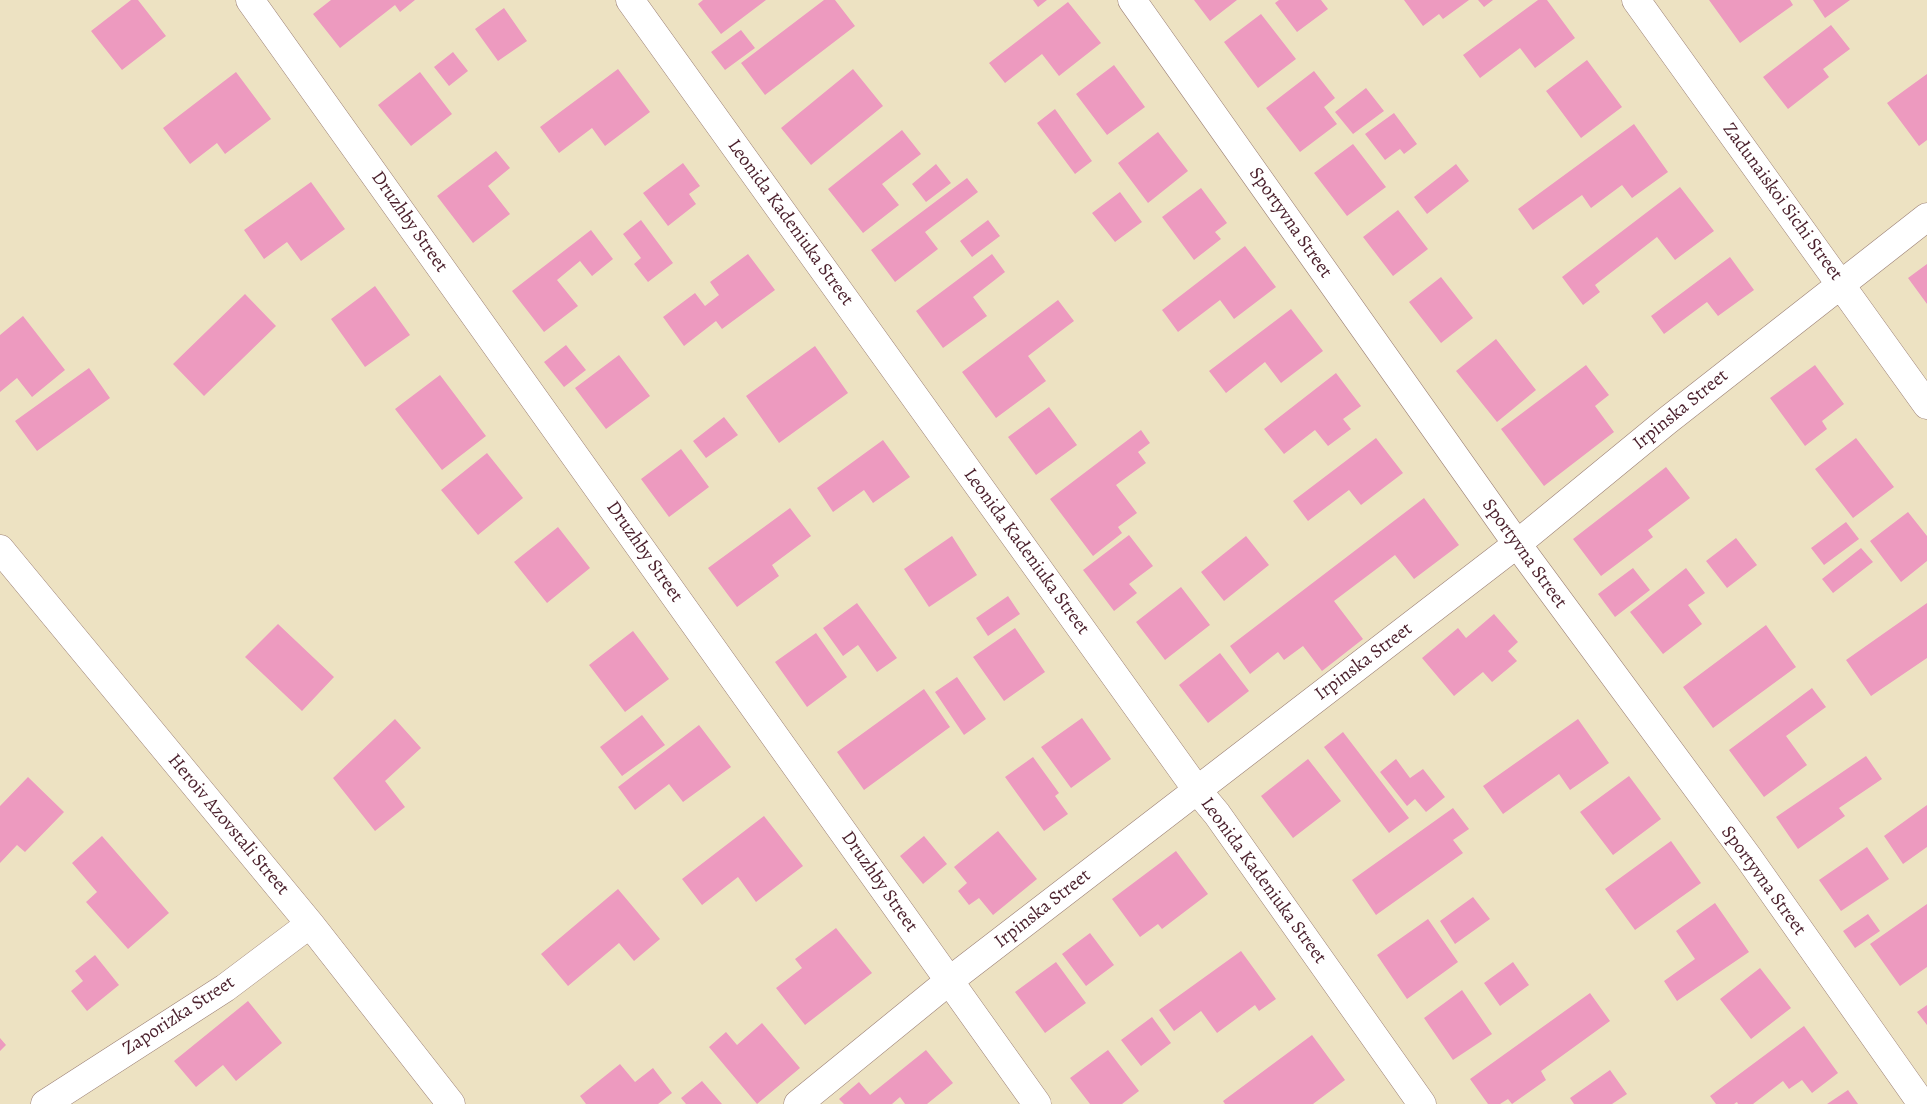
<!DOCTYPE html>
<html>
<head>
<meta charset="utf-8">
<style>
	body { margin:0 }
	canvas { display:block; background:#ede2c2 }
</style>
</head>
<body>
<canvas width="1927" height="1104"></canvas>
<script>
const context = document.querySelector('canvas').getContext('2d');
context.lineJoin = 'round';
function fill(path, color) {
  context.fillStyle = color;
  context.fill(path, 'evenodd');
}
function toPath(rows) {
  const path = new Path2D();
  for (const r of rows) {
    path.moveTo(r[0], r[1]);
    for (let i = 2; i < r.length; i += 2) path.lineTo(r[i], r[i + 1]);
  }
  return path;
}
function trace(path, color, width, dash) {
  context.strokeStyle = color;
  context.lineWidth = width;
  context.lineCap = dash ? 'butt' : 'round';
  context.setLineDash(dash || []);
  context.stroke(path);
}
function label(font, color, halo, rows, align = 'center') {
  context.font = font + ' Alegreya,serif';
  context.lineWidth = 4.5;
  context.setLineDash([]);
  context.textBaseline = 'middle';
  context.strokeStyle = halo;
  context.fillStyle = color;
  for (const [text, x, y, turn = 0] of rows) {
    context.save();
    context.translate(x, y);
    context.rotate((+turn || 0) * Math.PI / 180);
    context.textAlign = isNaN(turn) ? turn : align;
    if (halo) context.strokeText(text, 0, 0);
    context.fillText(text, 0, 0);
    context.restore();
  }
}
const building = toPath([
	[131,0,138,0,166,36,122,70,91,31],
	[331,0,415,0,400,12,395,5,340,48,313,14],
	[703,0,766,0,721,34,698,4],
	[824,0,835,0,855,26,765,95,741,63],
	[1033,0,1047,0,1038,7],
	[1194,0,1237,0,1210,21],
	[1279,0,1321,0,1328,9,1297,32,1275,3],
	[1404,0,1469,0,1443,19,1439,14,1423,26],
	[1478,0,1493,0,1484,7],
	[1538,0,1547,0,1575,38,1535,68,1520,48,1480,78,1463,55],
	[1709,0,1790,0,1793,5,1740,43],
	[1813,0,1850,0,1825,18],
	[1068,2,1101,43,1059,76,1042,54,1005,83,989,63],
	[504,8,527,41,498,61,475,29],
	[1261,14,1296,59,1258,88,1224,42],
	[1831,25,1850,49,1823,69,1829,77,1788,109,1763,77],
	[741,30,755,48,725,70,711,52],
	[453,52,468,71,449,86,434,67],
	[1587,60,1622,107,1581,138,1546,91],
	[1114,65,1145,107,1107,135,1076,94],
	[618,69,650,112,605,146,592,128,559,153,540,127],
	[853,69,883,106,811,165,781,128],
	[1314,71,1335,98,1324,107,1337,124,1300,152,1266,108],
	[236,72,271,119,225,154,217,143,190,164,163,128],
	[420,72,452,114,411,146,378,105],
	[1927,74,1927,140,1919,146,1887,103],
	[1366,88,1384,111,1353,134,1335,112],
	[1055,109,1092,161,1075,174,1037,123],
	[1394,113,1417,144,1404,154,1400,149,1385,160,1365,134],
	[1634,124,1668,172,1632,198,1622,185,1591,208,1582,195,1533,230,1518,209],
	[902,130,921,154,882,184,899,205,863,233,828,189],
	[1158,132,1188,171,1148,203,1118,163],
	[1353,144,1386,187,1347,216,1314,173],
	[496,151,510,168,488,186,510,214,473,243,437,196],
	[683,163,700,186,689,194,696,204,668,226,643,193],
	[936,164,951,183,926,202,912,184],
	[1456,164,1469,181,1427,214,1414,197],
	[967,178,978,192,925,232,938,249,895,282,871,250],
	[311,182,345,229,301,261,287,242,264,259,244,230],
	[1680,187,1714,231,1675,260,1657,237,1595,285,1600,292,1583,305,1562,277],
	[1201,188,1227,223,1215,232,1221,239,1194,260,1162,217],
	[1120,192,1142,222,1115,242,1092,213],
	[1398,210,1428,249,1393,276,1363,237],
	[641,220,673,263,648,282,634,264,641,258,623,234],
	[988,220,1000,236,972,257,960,241],
	[591,230,613,259,592,276,580,261,557,280,578,306,544,332,512,291],
	[1245,246,1276,287,1234,319,1220,300,1178,332,1162,310],
	[748,254,775,290,722,329,716,321,684,346,663,317,695,293,705,306,719,295,710,282],
	[992,254,1005,272,973,297,987,316,943,348,916,311],
	[1730,257,1754,290,1718,316,1707,302,1664,334,1651,316],
	[1927,264,1927,304,1908,278],
	[1441,277,1473,318,1441,343,1409,302],
	[375,286,410,335,365,367,331,319],
	[245,294,276,326,204,396,173,364],
	[1058,300,1074,321,1028,356,1046,381,996,418,962,372],
	[1291,309,1323,351,1281,383,1265,362,1226,393,1209,371],
	[23,316,65,370,32,397,17,378,0,392,0,335],
	[1496,339,1536,390,1497,422,1456,371],
	[566,345,586,370,564,387,544,362],
	[815,346,848,393,779,443,746,396],
	[619,355,650,396,606,429,575,388],
	[1586,365,1609,395,1595,406,1614,432,1544,486,1501,429],
	[1815,365,1844,404,1822,421,1827,429,1805,446,1770,398],
	[89,368,110,398,37,451,15,421],
	[1336,373,1361,406,1343,419,1351,429,1328,446,1315,430,1284,454,1264,429],
	[440,375,486,436,442,470,395,409],
	[1049,407,1077,445,1036,475,1008,437],
	[724,417,738,435,706,458,693,441],
	[1141,430,1150,443,1138,452,1146,463,1116,485,1137,513,1118,527,1122,533,1093,556,1050,499],
	[1376,438,1403,473,1361,505,1349,490,1308,521,1293,501],
	[1856,438,1894,487,1853,518,1815,469],
	[883,440,910,477,873,503,864,490,833,512,817,488],
	[681,449,709,487,669,517,641,479],
	[487,453,523,498,478,535,441,490],
	[1666,467,1690,498,1648,530,1653,537,1601,576,1573,539],
	[1424,498,1459,545,1414,579,1395,555,1334,601,1363,639,1322,671,1303,646,1284,660,1278,652,1250,674,1230,646],
	[790,508,811,536,772,565,779,576,737,607,708,568],
	[1908,512,1927,536,1927,561,1901,582,1870,541],
	[1846,522,1859,539,1824,565,1811,548],
	[558,527,590,568,547,603,514,562],
	[1129,535,1153,566,1129,584,1137,593,1114,611,1083,570],
	[952,536,977,575,929,607,904,569],
	[1246,536,1269,565,1224,601,1201,572],
	[1736,538,1757,565,1727,588,1706,561],
	[1861,548,1873,562,1833,593,1822,579],
	[1633,568,1650,590,1615,617,1598,594],
	[1686,568,1705,593,1688,605,1702,624,1663,654,1630,612],
	[1181,587,1210,625,1165,660,1136,622],
	[1008,596,1020,614,988,636,976,618],
	[857,603,897,658,877,672,858,645,843,656,823,628],
	[1927,603,1927,658,1871,696,1846,660],
	[1494,614,1518,642,1508,651,1517,661,1492,682,1483,672,1454,696,1422,658,1458,628,1466,638],
	[278,624,334,677,302,711,245,657],
	[1766,625,1796,667,1713,728,1683,687],
	[1015,628,1045,672,1004,701,973,657],
	[633,631,669,679,625,712,589,665],
	[816,633,847,677,807,707,775,662],
	[1220,653,1249,691,1208,723,1179,685],
	[957,677,986,719,964,735,935,692],
	[1812,688,1826,707,1786,736,1807,765,1764,797,1729,750],
	[924,689,950,727,864,790,837,752],
	[642,715,665,745,622,776,600,747],
	[1082,718,1111,759,1071,788,1041,747],
	[395,719,421,748,385,781,405,807,375,831,333,778],
	[1578,719,1609,763,1570,790,1559,774,1503,814,1483,786],
	[699,725,731,767,683,802,669,784,635,810,618,787],
	[1343,732,1409,818,1389,833,1324,747],
	[1866,756,1882,779,1839,808,1845,816,1798,849,1776,817],
	[1033,757,1059,793,1055,796,1068,814,1044,831,1005,777],
	[1308,759,1341,801,1293,838,1261,796],
	[1396,759,1410,778,1423,769,1445,797,1426,812,1415,799,1407,806,1380,772],
	[1629,776,1661,819,1613,855,1580,812],
	[28,777,64,812,25,852,17,845,0,863,0,806],
	[1927,805,1927,847,1903,864,1884,836],
	[1453,808,1469,829,1453,840,1463,853,1376,915,1352,880],
	[764,816,803,866,756,902,738,877,702,905,682,879],
	[998,831,1037,879,993,915,979,898,969,905,958,891,967,883,954,867],
	[102,836,169,913,128,949,86,902,97,892,72,863],
	[924,836,947,864,923,884,900,856],
	[1671,841,1701,883,1635,930,1605,889],
	[1867,847,1889,879,1841,911,1819,880],
	[1176,851,1208,894,1162,929,1158,924,1140,937,1112,899],
	[618,889,660,939,634,961,619,943,568,986,541,954],
	[1473,897,1490,919,1455,944,1440,921],
	[1715,903,1749,952,1677,1001,1664,981,1695,959,1676,931],
	[1927,904,1927,967,1900,986,1870,944],
	[1868,914,1880,931,1855,948,1843,931],
	[1428,919,1458,962,1407,999,1377,955],
	[836,928,872,973,805,1025,776,988,802,968,795,959],
	[1090,933,1114,965,1086,986,1062,954],
	[1241,951,1276,999,1259,1011,1255,1005,1217,1033,1201,1011,1174,1031,1159,1010],
	[95,955,119,985,87,1011,71,991,83,981,75,971],
	[1056,962,1086,1003,1045,1033,1015,992],
	[1513,962,1529,985,1500,1006,1484,983],
	[1760,968,1791,1008,1751,1039,1720,999],
	[1462,990,1492,1034,1453,1060,1424,1018],
	[1590,993,1610,1021,1541,1071,1546,1080,1512,1104,1508,1099,1500,1104,1488,1104,1470,1079],
	[248,1001,282,1043,236,1081,223,1065,196,1087,174,1061],
	[1927,1005,1927,1025,1917,1012],
	[1152,1017,1171,1043,1141,1066,1121,1040],
	[762,1023,800,1068,757,1104,709,1047,726,1032,737,1045],
	[1804,1026,1838,1073,1812,1093,1802,1080,1789,1089,1783,1081,1753,1104,1738,1104,1737,1102,1734,1104,1716,1104,1710,1096],
	[1312,1035,1345,1080,1313,1104,1225,1104,1223,1101],
	[0,1038,6,1045,0,1051],
	[926,1050,953,1083,927,1104,905,1104,900,1097,892,1104,844,1104,839,1099,859,1082,870,1095],
	[1108,1050,1139,1091,1122,1104,1090,1104,1070,1078],
	[620,1064,635,1082,653,1068,672,1093,658,1104,586,1104,580,1096],
	[1610,1070,1627,1094,1612,1104,1574,1104,1570,1098],
	[702,1081,722,1104,686,1104,681,1098],
	[1848,1090,1858,1104,1827,1104]
]);
const street = toPath([
	[250,0,1037,1104],
	[630,0,1197,790,1217,814,1422,1104],
	[1132,0,1517,544,1748,857,1922,1104],
	[1636,0,1927,405],
	[0,549,310,924,451,1104],
	[45,1104,225,988,310,924],
	[798,1104,949,981,1517,544,1668,420,1927,217]
]);
const streetNames = [
	["Zadunaiskoi Sichi Street",1782,202,54],
	["Druzhby Street",409,222,55],
	["Leonida Kadeniuka Street",790,223,54],
	["Sportyvna Street",1290,223,55],
	["Irpinska Street",1681,410,-39],
	["Druzhby Street",644,552,55],
	["Leonida Kadeniuka Street",1026,552,54],
	["Sportyvna Street",1524,554,54],
	["Irpinska Street",1364,662,-37],
	["Heroiv Azovstali Street",228,825,50],
	["Leonida Kadeniuka Street",1263,881,54],
	["Sportyvna Street",1763,881,54],
	["Druzhby Street",879,882,55],
	["Irpinska Street",1043,909,-38],
	["Zaporizka Street",179,1016,-33]
];
fill(building, '#ed9abf');
trace(street, '#9c8076', 29);
trace(street, '#fff', 28);
label('19px', '#4a1f2b', '#fff', streetNames);
</script>
</body>
</html>
